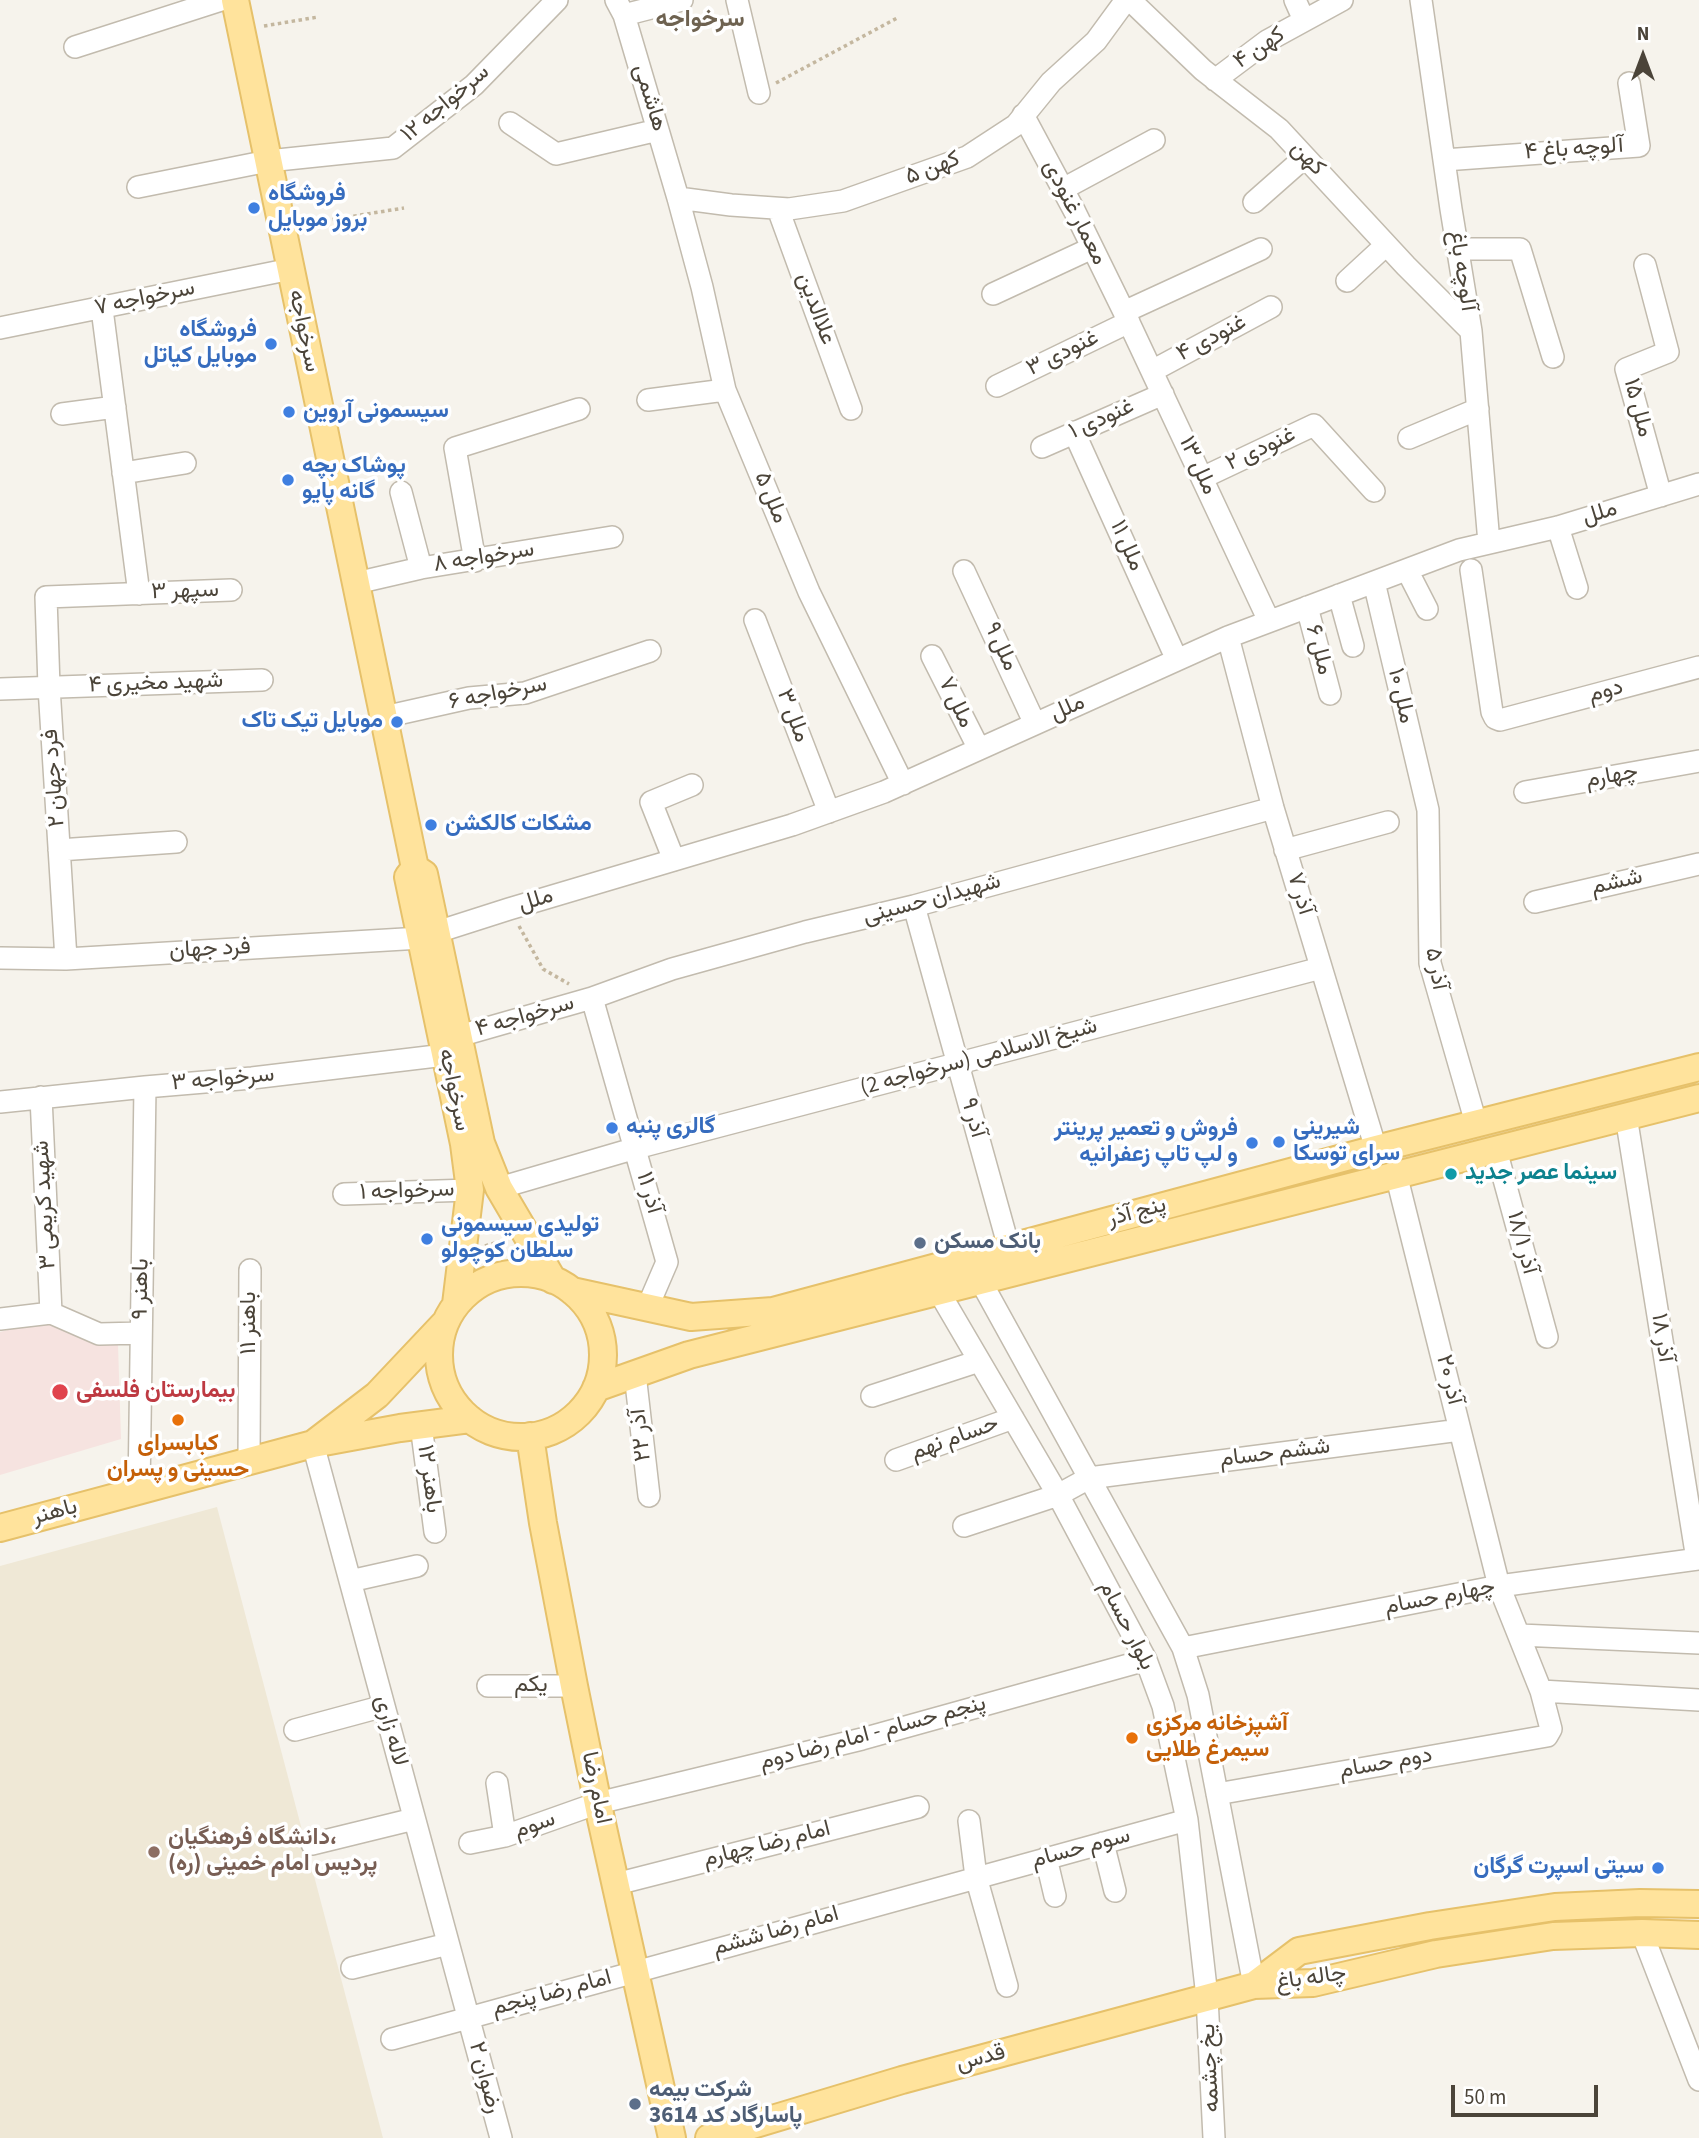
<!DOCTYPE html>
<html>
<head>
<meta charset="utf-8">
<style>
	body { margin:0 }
	#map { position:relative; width:1699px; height:2138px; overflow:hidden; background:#f6f3ec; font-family:"Source Sans 3",sans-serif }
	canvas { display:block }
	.north { position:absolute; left:1608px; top:21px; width:70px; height:70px; -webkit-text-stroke:5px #fff; paint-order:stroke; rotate:0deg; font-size:19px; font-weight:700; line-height:28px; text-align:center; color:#4b4439 }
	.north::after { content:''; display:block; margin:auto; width:24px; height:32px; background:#4b4439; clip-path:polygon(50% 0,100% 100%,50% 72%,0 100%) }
	.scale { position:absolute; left:1451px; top:2085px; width:147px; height:32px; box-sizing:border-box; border:4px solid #4b4439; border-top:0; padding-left:9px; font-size:21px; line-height:24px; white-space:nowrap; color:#4b4439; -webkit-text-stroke:5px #fff; paint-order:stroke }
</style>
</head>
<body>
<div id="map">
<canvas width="1699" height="2138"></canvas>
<div class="north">N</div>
<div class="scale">50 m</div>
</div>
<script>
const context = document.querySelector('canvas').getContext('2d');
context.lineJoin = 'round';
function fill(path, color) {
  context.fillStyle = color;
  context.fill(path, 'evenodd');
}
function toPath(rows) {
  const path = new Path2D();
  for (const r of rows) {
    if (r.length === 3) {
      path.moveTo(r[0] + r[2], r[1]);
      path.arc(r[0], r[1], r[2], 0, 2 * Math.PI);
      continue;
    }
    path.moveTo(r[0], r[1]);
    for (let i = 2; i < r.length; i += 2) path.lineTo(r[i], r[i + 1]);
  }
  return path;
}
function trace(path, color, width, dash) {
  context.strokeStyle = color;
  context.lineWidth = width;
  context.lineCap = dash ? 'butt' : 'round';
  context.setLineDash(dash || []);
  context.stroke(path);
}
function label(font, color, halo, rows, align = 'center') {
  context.font = font + ' "Source Sans 3",Vazirmatn,sans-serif';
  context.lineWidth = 7;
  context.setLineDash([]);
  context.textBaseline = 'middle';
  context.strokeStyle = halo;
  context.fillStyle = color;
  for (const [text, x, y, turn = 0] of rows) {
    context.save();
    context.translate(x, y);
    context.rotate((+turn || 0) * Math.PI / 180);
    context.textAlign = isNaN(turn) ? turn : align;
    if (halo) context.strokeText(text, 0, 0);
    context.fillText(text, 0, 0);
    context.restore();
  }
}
const education = toPath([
	[217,1507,383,2138,0,2138,0,1566]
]);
const medical = toPath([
	[44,1320,118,1345,121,1439,0,1475,0,1332]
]);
const path = toPath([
	[264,26,318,17],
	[776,83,899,17],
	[305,224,404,208],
	[519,926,543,969,569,984],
	[485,1246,504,1240]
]);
const minor = toPath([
	[616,0,624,15,678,198,702,287,725,390,809,592,903,784],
	[737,0,759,93],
	[1130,0,1203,70,1279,129,1406,266,1471,331],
	[1295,0,1304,20],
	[1421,0,1451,209,1471,331,1489,543],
	[624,15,682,0],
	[75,47,221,0],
	[1215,80,1267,41,1342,0],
	[1023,115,1075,212,1124,312,1269,621],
	[510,123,556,154,658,130],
	[1444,160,1639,146,1629,83],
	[138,187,268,161,393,148,474,85,557,0],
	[1063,189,1154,140],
	[678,198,731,205,789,209,843,201,967,157,1016,125,1051,82,1096,41,1126,0],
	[1254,202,1305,157],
	[778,209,851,409],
	[1458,249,1520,249,1553,357],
	[1645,265,1668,352,1626,369,1661,496],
	[1347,281,1386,245],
	[993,294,1092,248],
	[102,309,139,594],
	[1124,312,1261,249],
	[0,328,291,269],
	[1152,371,1271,307],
	[997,386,1129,322],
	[648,400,725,390],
	[62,414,115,407],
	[1074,432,1177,660],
	[1409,438,1478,409],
	[1042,447,1163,394],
	[123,473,185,463],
	[1202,478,1314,425,1374,491],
	[401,492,421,568],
	[1558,527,1577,588],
	[475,561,455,448,579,409],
	[1407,570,1427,609],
	[1471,570,1492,712,1495,718,1500,720,1699,667],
	[964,571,1035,724],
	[1374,582,1428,810,1430,963,1476,1123],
	[356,583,421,568,612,537],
	[1339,595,1353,646],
	[1307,607,1330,694],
	[755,620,829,812],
	[1228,637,1273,808,1376,1149],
	[932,656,979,749],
	[0,689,262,680],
	[384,717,469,698,525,693,650,651],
	[1525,792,1699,761],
	[59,850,176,842],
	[1285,850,1388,822],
	[674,860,651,802,692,785],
	[1535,902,1699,864],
	[914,906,1009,1248],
	[437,932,509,909,792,825,884,792,1228,637,1459,550,1558,527,1699,484],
	[0,958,66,959,421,938],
	[66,959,49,687,46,597,231,590],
	[592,998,667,1262,648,1306],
	[459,1036,592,998,672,969,805,932,914,906,1273,808],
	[41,1097,51,1313],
	[0,1102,145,1087,252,1078,445,1055],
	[1626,1116,1697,1559],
	[1496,1150,1547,1337],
	[499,1188,636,1148,1321,968],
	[344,1194,470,1190],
	[980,1280,1183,1648,1198,1695,1254,1985],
	[939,1292,1058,1495,1146,1660,1163,1706,1187,1820,1207,1997,1214,2138],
	[0,1319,51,1313,99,1334,141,1333],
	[635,1374,649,1496],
	[872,1396,979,1361],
	[421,1425,435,1532],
	[313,1444,501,2138],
	[896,1460,1013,1418],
	[249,1461,250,1270],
	[139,1491,145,1087],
	[964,1526,1058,1495,1089,1478,1460,1430],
	[350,1581,417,1566],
	[1520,1635,1699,1643],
	[1183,1648,1499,1586,1699,1559],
	[488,1686,574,1686],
	[1541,1691,1699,1700],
	[295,1730,384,1706],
	[497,1783,505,1836],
	[1217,1794,1547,1736,1551,1729,1541,1691,1499,1586,1396,1174],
	[969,1821,976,1877,1007,1986],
	[470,1843,505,1836,598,1803,862,1739,1146,1660],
	[1103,1843,1115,1891],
	[312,1844,414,1819],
	[1046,1858,1055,1896],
	[616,1884,918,1807],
	[1642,1933,1699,2080],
	[352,1968,448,1944],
	[392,2039,1187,1820]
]);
const major = toPath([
	[235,0,415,868],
	[521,1355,82],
	[572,1291,691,1317,773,1311,1376,1149,1699,1067],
	[456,1304,470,1190,464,1144,408,877,415,868,424,874,481,1143,499,1188,553,1280],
	[444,1324,377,1395,313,1444,400,1428,470,1419],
	[596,1388,689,1355,1699,1098],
	[530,1436,543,1523,574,1686,601,1819,672,2138],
	[0,1528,313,1444],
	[1254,1985,1299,1951,1430,1926,1555,1907,1640,1903,1699,1904],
	[709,2138,902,2080,1254,1985,1313,1983,1436,1954,1553,1936,1642,1933,1699,1935]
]);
const markers = [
	[254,208,7,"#3f7fe0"],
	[271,344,7,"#3f7fe0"],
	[289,412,7,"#3f7fe0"],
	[288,480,7,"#3f7fe0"],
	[397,722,7,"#3f7fe0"],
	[431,825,7,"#3f7fe0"],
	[612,1128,7,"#3f7fe0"],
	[1279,1142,7,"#3f7fe0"],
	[1252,1143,7,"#3f7fe0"],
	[1451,1174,7,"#0f9aa8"],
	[427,1239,7,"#3f7fe0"],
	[920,1243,7,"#5c6f8a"],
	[60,1392,9,"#e0444e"],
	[178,1420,7,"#e8710a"],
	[1132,1738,7,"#e8710a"],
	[154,1852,7,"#8d6e63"],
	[1658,1868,7,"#3f7fe0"],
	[635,2104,7,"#5c6f8a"]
];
const streetNames = [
	["۴ کهن",1260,49,-34],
	["هاشمی",649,98,73],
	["۱۲ سرخواجه",446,104,-40],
	["۴ آلوچه باغ",1574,150,-4],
	["کهن",1307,159,47],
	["۵ کهن",933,169,-21],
	["معمار غنودی",1074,213,63],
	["آلوچه باغ",1461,271,81],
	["سرخواجه ۷",145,299,-12],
	["علاالدین",815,309,70],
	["سرخواجه",303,331,78],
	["۴ غنودی",1212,339,-28],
	["۳ غنودی",1063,354,-26],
	["ملل ۱۵",1637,408,75],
	["۱ غنودی",1102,420,-24],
	["۲ غنودی",1261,450,-25],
	["ملل ۱۳",1197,466,65],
	["ملل ۵",770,498,67],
	["ملل",1600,514,-17],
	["۱۱ ملل",1126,546,66],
	["۸ سرخواجه",484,558,-9],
	["۳ سپهر",185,592,-2],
	["ملل ۹",1000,647,65],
	["۶ ملل",1318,650,75],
	["۴ شهید مخیری",156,684,-2],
	["دوم",1606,692,-15],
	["سرخواجه ۶",498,694,-11],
	["۱۰ ملل",1400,696,77],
	["۷ ملل",955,703,64],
	["ملل",1068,709,-24],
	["ملل ۳",792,716,69],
	["چهارم",1612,777,-10],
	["۲ فرد جهان",55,778,-94],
	["ششم",1617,883,-13],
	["آذر ۷",1299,894,73],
	["شهیدان حسینی",932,900,-15],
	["ملل",536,901,-17],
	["فرد جهان",210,950,-3],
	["آذر ۵",1435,969,80],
	["سرخواجه ۴",525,1017,-16],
	["شیخ الاسلامی (سرخواجه 2)",979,1058,-15],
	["سرخواجه ۳",223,1080,-5],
	["سرخواجه",453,1090,78],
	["۹ آذر",972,1118,74],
	["سرخواجه ۱",407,1192,-2],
	["آذر ۱۱",648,1193,74],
	["۳ شهید کریمی",46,1205,-93],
	["پنج آذر",1137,1213,-15],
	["۱۸/۱ آذر",1521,1243,75],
	["۹ باهنر",142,1289,-89],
	["باهنر ۱۱",250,1323,-90],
	["۱۸ آذر",1661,1338,81],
	["۲۰ آذر",1448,1380,76],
	["۲۲ آذر",642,1435,-96],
	["حسام نهم",955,1439,-20],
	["ششم حسام",1275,1454,-7],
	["۱۲ باهنر",428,1479,82],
	["باهنر",55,1513,-15],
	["چهارم حسام",1440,1598,-11],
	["بلوار حسام",1126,1626,63],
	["یکم",531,1686],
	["لاله زاری",390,1731,75],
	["پنجم حسام - امام رضا دوم",873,1734,-15],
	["دوم حسام",1386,1764,-10],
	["امام رضا",595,1788,78],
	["سوم",535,1826,-19],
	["امام رضا چهارم",767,1845,-14],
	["سوم حسام",1081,1849,-15],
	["امام رضا ششم",776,1932,-16],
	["چاله باغ",1311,1979,-8],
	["امام رضا پنجم",552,1994,-15],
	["قدس",981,2059,-15],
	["یخ چشمه",1211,2068,-93],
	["۲ رضوان",484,2078,75]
];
const shopNames = [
	["فروشگاه",268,195],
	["بروز موبایل",268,221],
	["فروشگاه",257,331,"right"],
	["موبایل کیاتل",257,357,"right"],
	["سیسمونی آروین",303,412],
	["پوشاک بچه",302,467],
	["گانه پایو",302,493],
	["موبایل تیک تاک",383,722,"right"],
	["مشکات کالکشن",445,825],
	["گالری پنبه",626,1128],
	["شیرینی",1293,1129],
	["سرای توسکا",1293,1155],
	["فروش و تعمیر پرینتر",1238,1130,"right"],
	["و لپ تاپ زعفرانیه",1238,1156,"right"],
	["تولیدی سیسمونی",441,1226],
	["سلطان کوچولو",441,1252],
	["سیتی اسپرت گرگان",1644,1868,"right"]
];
const cultureNames = [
	["سینما عصر جدید",1465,1174]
];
const serviceNames = [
	["بانک مسکن",934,1243],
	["شرکت بیمه",649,2091],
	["پاسارگاد کد 3614",649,2117]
];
const healthNames = [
	["بیمارستان فلسفی",76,1392]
];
const foodNames = [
	["کبابسرای",178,1445],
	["حسینی و پسران",178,1471],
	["آشپزخانه مرکزی",1146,1725,"left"],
	["سیمرغ طلایی",1146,1751,"left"]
];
const educationNames = [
	["دانشگاه فرهنگیان،",168,1839],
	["پردیس امام خمینی (ره)",168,1865]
];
const neighbourhoodNames = [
	["سرخواجه",700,21]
];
fill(education, '#efe8d6');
fill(medical, '#f6e3e0');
trace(minor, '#c2bbae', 24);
trace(major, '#e6c16a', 30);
trace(path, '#c4b79f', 3.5, [3.5, 3.5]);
trace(minor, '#fff', 21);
trace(major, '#ffe39c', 26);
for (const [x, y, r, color] of markers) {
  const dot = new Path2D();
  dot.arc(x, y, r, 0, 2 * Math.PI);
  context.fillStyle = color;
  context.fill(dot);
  trace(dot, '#fff', 2.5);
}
label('23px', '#4b4439', '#fff', streetNames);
label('bold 23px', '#366cbe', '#fff', shopNames, 'left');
label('bold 23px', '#0d838f', '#fff', cultureNames, 'left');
label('bold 23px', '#4e5e75', '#fff', serviceNames, 'left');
label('bold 23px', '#be3a42', '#fff', healthNames, 'left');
label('bold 23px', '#c56008', '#fff', foodNames);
label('bold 23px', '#785e54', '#fff', educationNames, 'left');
label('bold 24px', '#6e6250', '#fff', neighbourhoodNames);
</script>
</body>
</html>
